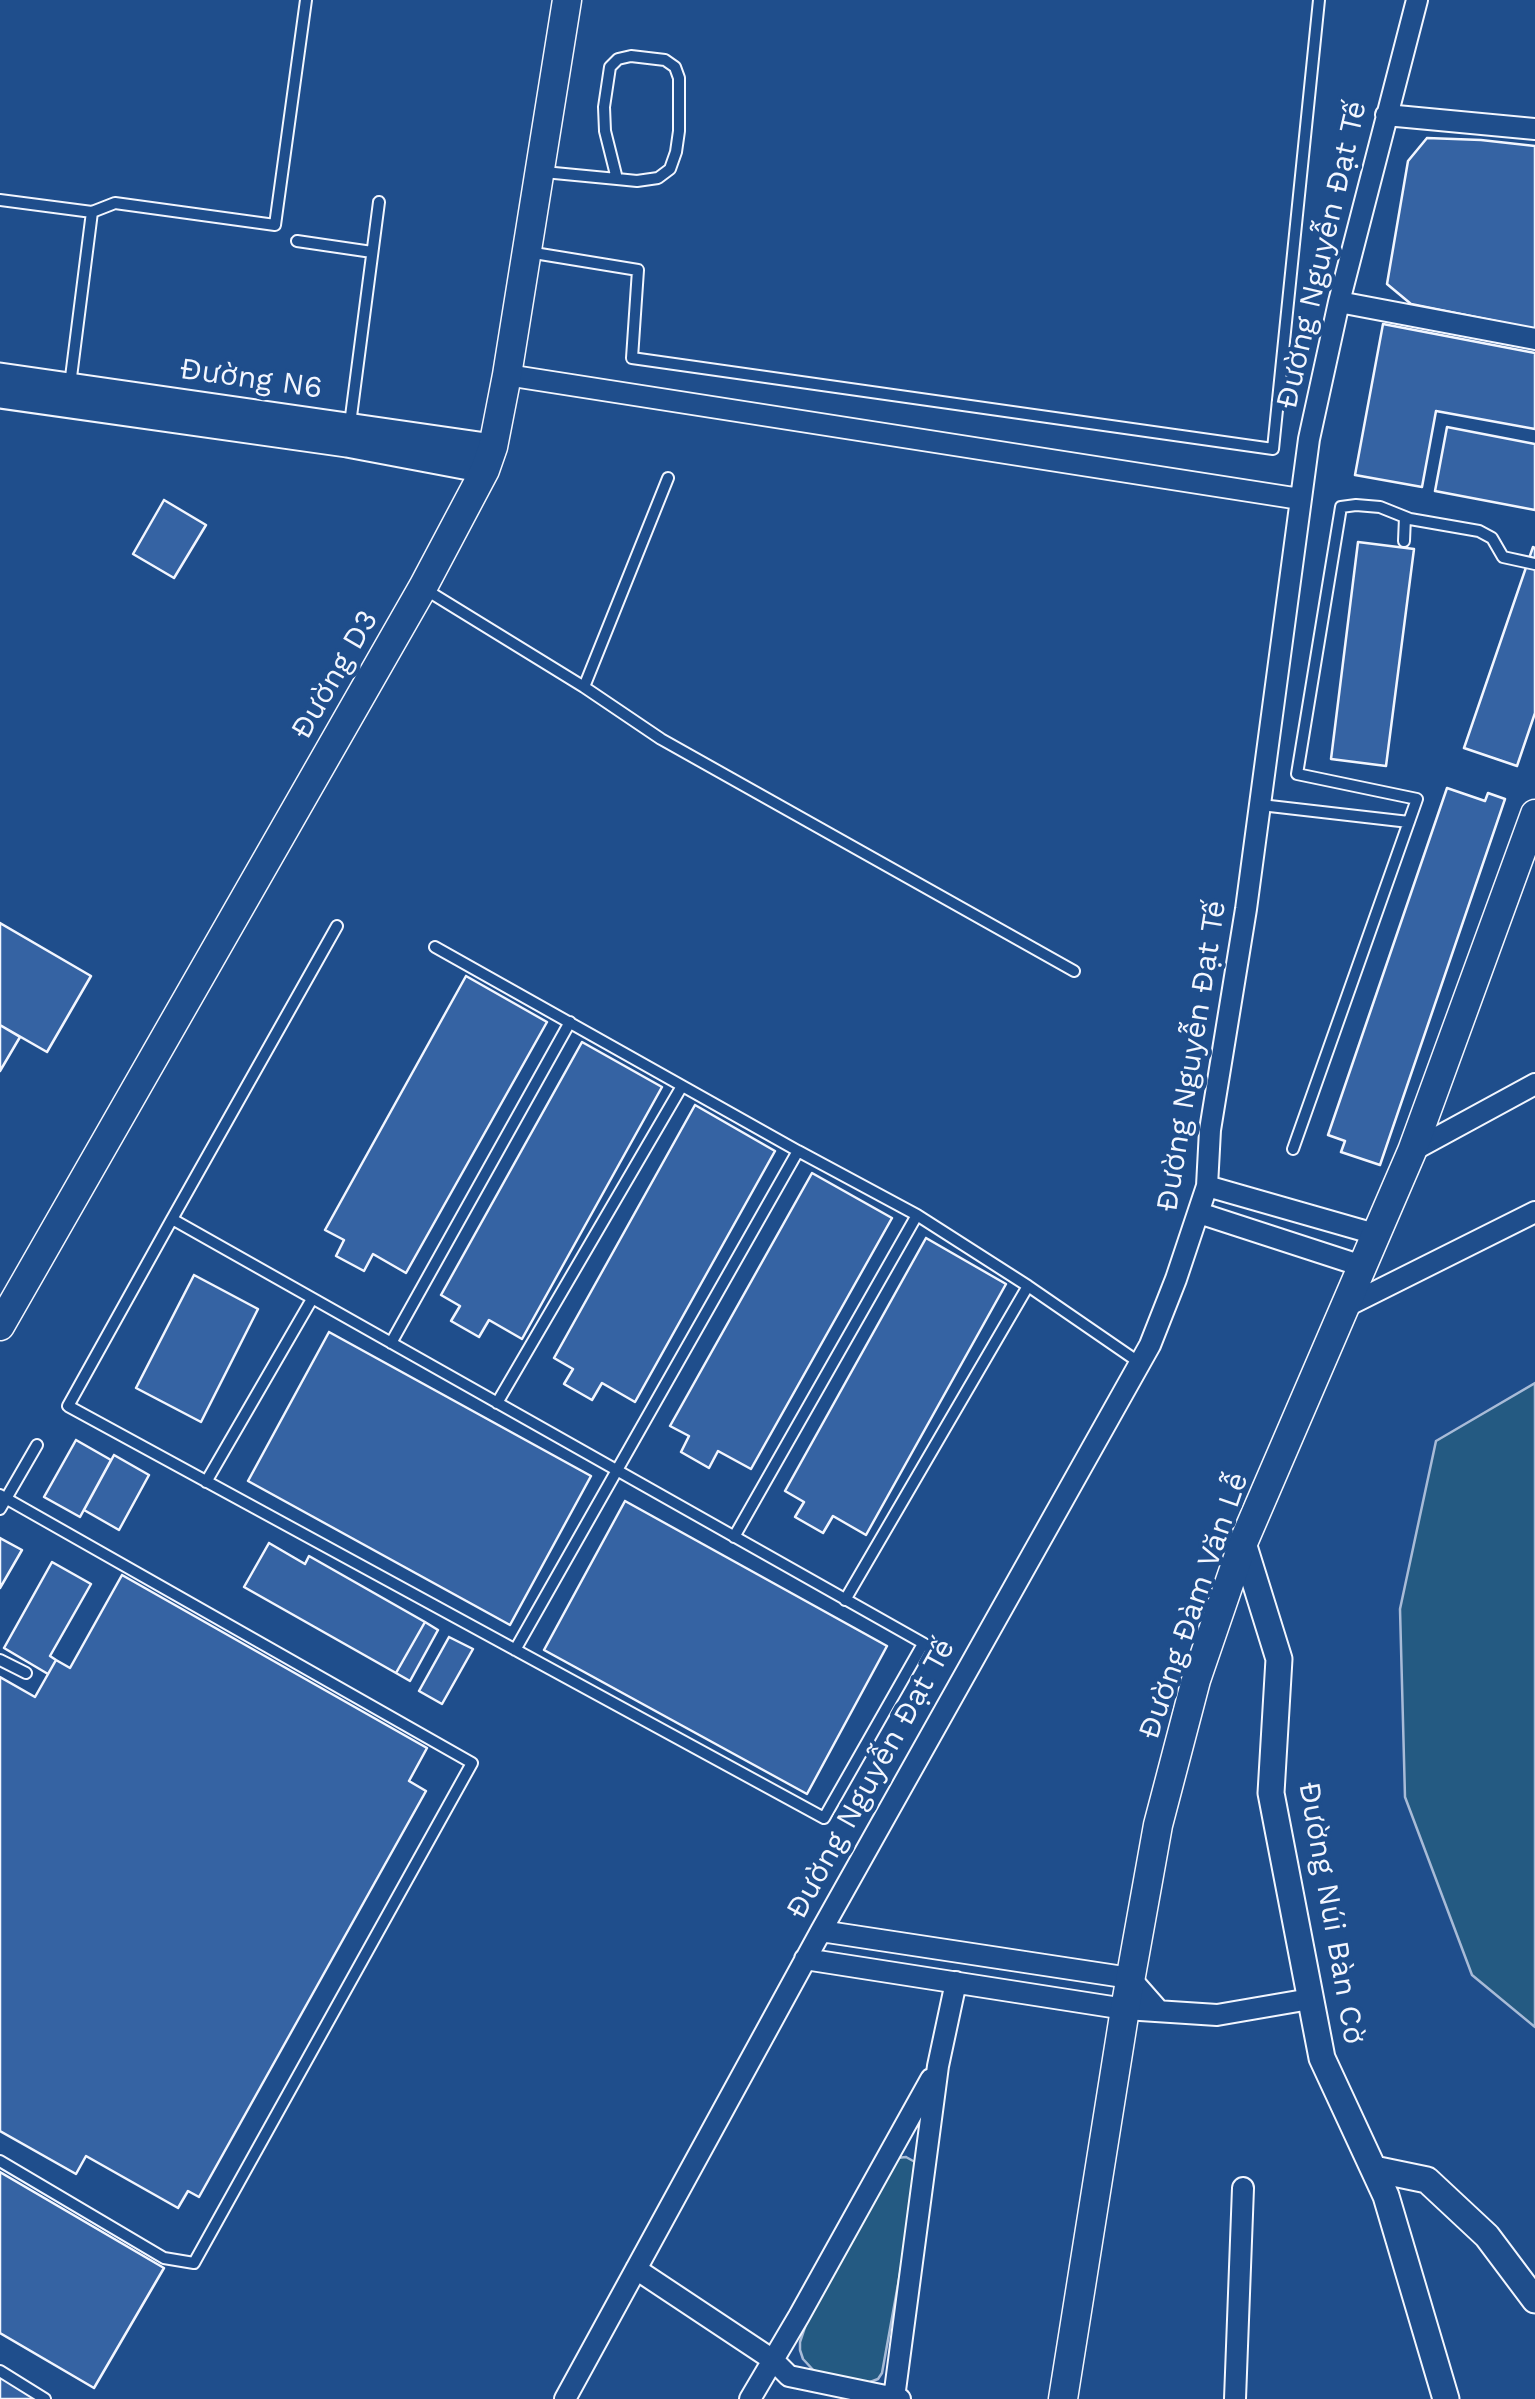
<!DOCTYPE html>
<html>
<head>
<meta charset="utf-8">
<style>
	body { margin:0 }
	canvas { display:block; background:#1f4e8c }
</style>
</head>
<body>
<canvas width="1535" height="2399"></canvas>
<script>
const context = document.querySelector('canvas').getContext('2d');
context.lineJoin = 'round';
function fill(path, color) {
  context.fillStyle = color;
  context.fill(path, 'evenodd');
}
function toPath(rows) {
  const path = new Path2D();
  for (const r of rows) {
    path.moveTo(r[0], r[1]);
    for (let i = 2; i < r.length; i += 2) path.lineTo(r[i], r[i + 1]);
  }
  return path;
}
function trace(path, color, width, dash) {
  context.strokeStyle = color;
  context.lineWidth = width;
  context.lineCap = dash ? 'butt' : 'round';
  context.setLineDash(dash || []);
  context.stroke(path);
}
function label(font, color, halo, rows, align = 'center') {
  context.font = font + ' "Work Sans",sans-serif';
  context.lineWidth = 8;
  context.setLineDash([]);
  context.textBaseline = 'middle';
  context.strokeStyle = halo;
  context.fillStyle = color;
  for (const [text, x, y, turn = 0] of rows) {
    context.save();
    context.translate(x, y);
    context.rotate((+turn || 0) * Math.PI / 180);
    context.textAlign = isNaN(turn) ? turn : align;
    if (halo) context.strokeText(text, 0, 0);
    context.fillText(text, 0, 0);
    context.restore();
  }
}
const green = toPath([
	[1535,1383,1535,2027,1472,1975,1405,1797,1400,1609,1436,1441,1535,1383],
	[906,2157,915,2162,918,2174,882,2373,878,2379,870,2382,860,2383,815,2372,803,2359,800,2350,800,2342,806,2324,897,2158,906,2157]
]);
const building = toPath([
	[1427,138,1481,140,1535,146,1535,329,1411,304,1387,284,1408,161,1427,138],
	[1383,324,1535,353,1535,429,1436,411,1422,487,1355,475,1383,324],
	[1447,427,1535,444,1535,510,1435,491,1447,427],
	[164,500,206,525,174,578,133,554,164,500],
	[1358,542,1414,549,1386,766,1331,759,1358,542],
	[1533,547,1535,548,1535,713,1517,766,1464,748,1533,547],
	[1447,788,1485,801,1488,793,1505,799,1380,1165,1341,1152,1345,1141,1328,1135,1447,788],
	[0,923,91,976,47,1052,0,1025,0,923],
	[466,976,547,1022,406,1273,373,1254,364,1271,336,1256,344,1240,325,1230,466,976],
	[0,1025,20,1037,0,1071,0,1025],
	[582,1042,662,1087,522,1339,489,1320,479,1337,451,1321,460,1306,441,1295,582,1042],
	[695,1105,775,1151,635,1402,602,1383,592,1400,564,1384,573,1369,554,1358,695,1105],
	[812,1173,892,1218,751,1469,718,1451,709,1468,681,1452,689,1436,670,1426,812,1173],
	[926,1238,1006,1284,866,1535,833,1516,823,1533,795,1517,804,1502,785,1491,926,1238],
	[194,1275,258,1309,201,1422,136,1388,194,1275],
	[329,1332,591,1476,510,1625,248,1481,329,1332],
	[76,1440,111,1460,80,1517,44,1497,76,1440],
	[114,1455,149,1475,119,1530,84,1510,114,1455],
	[625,1501,887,1646,807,1794,544,1650,625,1501],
	[0,1538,22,1550,0,1588,0,1538],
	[269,1543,305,1564,309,1556,425,1622,396,1673,244,1587,269,1543],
	[52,1562,91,1584,50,1656,56,1660,48,1674,4,1648,52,1562],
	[122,1575,427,1748,409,1781,426,1791,199,2197,188,2191,178,2208,86,2156,76,2174,0,2131,0,1677,35,1697,56,1660,70,1668,122,1575],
	[425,1622,438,1630,410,1681,396,1673,425,1622],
	[449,1637,473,1649,442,1704,419,1691,449,1637],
	[0,2172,164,2268,94,2388,0,2333,0,2172],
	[0,2374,43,2399,0,2399,0,2374]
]);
const service = toPath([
	[631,56,665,60,675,67,679,78,679,131,676,152,670,169,658,178,637,181,617,179,605,131,604,107,610,67,618,59,631,56],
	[544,172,617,179],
	[0,200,92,212,115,203,275,225,306,0],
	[297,241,372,252],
	[528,252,638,270,632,358,1273,449,1319,0],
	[70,385,92,212],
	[350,424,379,202],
	[1404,541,1405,517],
	[423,588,584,687,661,739,1074,971],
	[584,687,668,478],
	[1261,805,1409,822],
	[337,926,172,1219,937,1651],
	[435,947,798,1151],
	[1293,1149,1417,799,1297,774,1341,507,1356,505,1380,507,1410,519,1479,531,1492,538,1503,557,1535,564],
	[172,1219,68,1406,824,1818,923,1644],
	[391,1343,570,1022],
	[497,1403,682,1086],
	[206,1482,312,1299],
	[0,1495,472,1763,194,2263,164,2258,0,2161],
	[0,1509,37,1445],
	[734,1537,917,1215],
	[845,1600,1028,1286],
	[515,1650,798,1151,917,1215,1028,1286,1140,1363],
	[0,1660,26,1673],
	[0,2371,45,2399]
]);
const minor = toPath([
	[1386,115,1535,129],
	[1339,302,1535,339],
	[507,375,1300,499],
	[1412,1151,1535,1084],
	[1207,1186,1375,1234],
	[1199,1213,1362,1266],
	[1345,1307,1535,1212],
	[821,1931,1130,1978,1159,2011],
	[805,1959,1125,2009,1217,2015,1310,1999],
	[636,2269,773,2360,789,2376,900,2399],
	[894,2398,938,2066,956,1982],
	[565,2399,821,1931,1150,1345,1176,1279,1207,1186,1210,1130,1246,909,1309,439,1339,302,1417,0],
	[750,2399,799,2316,931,2079],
	[1235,2399,1243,2188]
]);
const tertiary = toPath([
	[0,376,493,447],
	[0,395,347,444,485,470],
	[1243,1543,1279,1659,1271,1793,1322,2058,1386,2196,1446,2399],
	[1374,2169,1427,2180,1487,2236,1535,2300]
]);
const secondary = toPath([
	[0,1326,423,587,485,470,493,447,507,375,567,0],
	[1063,2399,1125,2009,1158,1825,1196,1680,1243,1543,1412,1151,1535,814]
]);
const streetNames = [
	["Đường Nguyễn Đạt Tế",1322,255,-77],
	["Đường N6",251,379,8],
	["Đường D3",335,675,-60],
	["Đường Nguyễn Đạt Tế",1192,1056,-81],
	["Đường Đàm Văn Lễ",1194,1606,-71],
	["Đường Nguyễn Đạt Tế",871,1779,-61],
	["Đường Núi Bàn Cờ",1331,1913,80]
];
fill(green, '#245a82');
trace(green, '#a8bbd7', 2.5);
fill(building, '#3563a3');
trace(building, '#f2f6ff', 2.5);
trace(service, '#f2f6ff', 14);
trace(minor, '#f2f6ff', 24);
trace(tertiary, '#f2f6ff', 29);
trace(secondary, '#f2f6ff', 31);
trace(service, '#1f4e8c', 10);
trace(minor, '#1f4e8c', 20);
trace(tertiary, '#1f4e8c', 25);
trace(secondary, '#1f4e8c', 28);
label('30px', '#f2f6ff', '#1f4e8c', streetNames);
</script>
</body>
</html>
